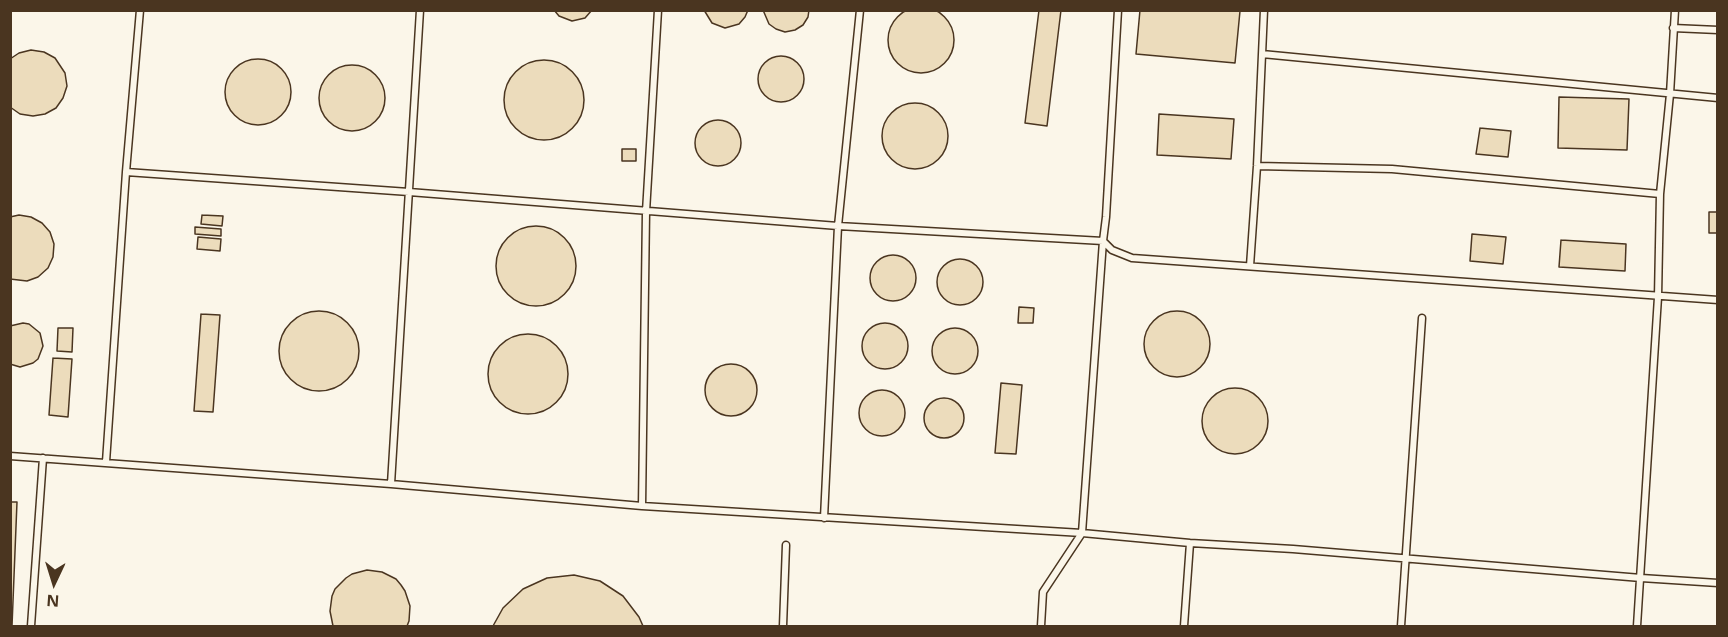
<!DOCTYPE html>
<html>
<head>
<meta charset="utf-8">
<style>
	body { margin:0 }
	#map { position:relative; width:1728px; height:637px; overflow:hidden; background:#fbf6e9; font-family:"Open Sans",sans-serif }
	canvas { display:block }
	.frame { position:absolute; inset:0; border:12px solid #4a3520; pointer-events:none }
	.north { position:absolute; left:24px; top:553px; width:60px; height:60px; -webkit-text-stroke:4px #fbf6e9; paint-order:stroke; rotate:184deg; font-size:16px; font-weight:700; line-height:24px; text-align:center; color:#4a3520 }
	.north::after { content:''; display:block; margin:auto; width:21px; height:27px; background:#4a3520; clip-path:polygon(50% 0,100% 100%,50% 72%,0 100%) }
</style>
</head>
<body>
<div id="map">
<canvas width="1728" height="637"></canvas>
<div class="frame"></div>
<div class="north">N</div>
</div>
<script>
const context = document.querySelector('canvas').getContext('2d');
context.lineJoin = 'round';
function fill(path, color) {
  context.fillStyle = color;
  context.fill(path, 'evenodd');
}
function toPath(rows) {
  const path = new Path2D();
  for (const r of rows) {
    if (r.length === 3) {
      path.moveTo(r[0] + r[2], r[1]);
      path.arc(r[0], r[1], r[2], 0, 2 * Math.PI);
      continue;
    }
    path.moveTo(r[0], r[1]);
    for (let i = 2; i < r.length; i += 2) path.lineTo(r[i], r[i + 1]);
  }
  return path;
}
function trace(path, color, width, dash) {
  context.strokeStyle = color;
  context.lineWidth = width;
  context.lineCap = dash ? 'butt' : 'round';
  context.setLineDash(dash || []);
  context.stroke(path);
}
const building = toPath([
	[921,40,33],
	[592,10,585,18,572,21,559,16,554,10,592,10],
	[748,10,745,17,739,24,725,28,712,23,704,10,748,10],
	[763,10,809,10,808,17,803,25,795,30,785,32,776,29,769,24,763,10],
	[1039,10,1061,10,1047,126,1025,123,1039,10],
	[1140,10,1240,11,1235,63,1136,54,1140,10],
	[31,50,44,52,55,58,65,73,67,86,63,98,56,108,45,114,33,116,20,114,10,107,10,59,19,53,31,50],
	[781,79,23],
	[258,92,33],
	[544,100,40],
	[352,98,33],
	[1559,97,1629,99,1627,150,1558,148,1559,97],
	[915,136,33],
	[1159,114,1234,119,1231,159,1157,155,1159,114],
	[718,143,23],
	[1480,128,1511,131,1508,157,1476,154,1480,128],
	[622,149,636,149,636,161,622,161,622,149],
	[1709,212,1718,212,1718,233,1709,233,1709,212],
	[19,215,31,217,42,223,50,232,54,244,53,257,48,268,38,277,27,281,10,279,10,217,19,215],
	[202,215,223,216,222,226,201,224,202,215],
	[536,266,40],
	[195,227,221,229,221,236,195,234,195,227],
	[1472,234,1506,237,1503,264,1470,261,1472,234],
	[198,237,221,239,220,251,197,249,198,237],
	[1561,240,1626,244,1625,271,1559,267,1561,240],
	[893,278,23],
	[960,282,23],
	[1019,307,1034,308,1033,323,1018,323,1019,307],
	[1177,344,33],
	[319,351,40],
	[201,314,220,315,213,412,194,411,201,314],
	[23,323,29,324,40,333,43,346,38,359,33,363,20,367,10,364,10,326,23,323],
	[885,346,23],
	[58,328,73,328,72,352,57,351,58,328],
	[955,351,23],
	[528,374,40],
	[53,358,72,359,68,417,49,415,53,358],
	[731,390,26],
	[1001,383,1022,385,1016,454,995,453,1001,383],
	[1235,421,33],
	[882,413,23],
	[944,418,20],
	[10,502,17,502,12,626,10,626,10,502],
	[367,570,382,572,396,579,401,585,405,591,410,606,409,621,407,626,333,626,330,611,332,596,335,589,346,578,352,574,367,570],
	[574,575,600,581,623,596,639,617,643,626,493,626,503,608,523,589,547,578,574,575]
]);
const lane = toPath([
	[1673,28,1718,30],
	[1262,54,1718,98],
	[1257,166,1392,169,1660,194],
	[126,172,409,192,838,226,1103,241,1112,250,1132,258,1718,300],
	[1250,266,1257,166,1264,10],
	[10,456,391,484,642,506,1082,533,1190,543,1293,549,1641,578,1718,583],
	[106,462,126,172,140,10],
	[391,484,420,10],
	[642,506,646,212,658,10],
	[824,518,838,226,860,10],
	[31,626,43,458],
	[783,626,786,545],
	[1041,626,1043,592,1082,533,1103,241,1106,217,1118,10],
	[1184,626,1190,543],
	[1401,626,1422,318],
	[1637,626,1658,297,1660,194,1670,94,1675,10]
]);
fill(building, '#ecdcbc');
trace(building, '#4a3520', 1.5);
trace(lane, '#4a3520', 9);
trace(lane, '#fbf6e9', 6);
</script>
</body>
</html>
